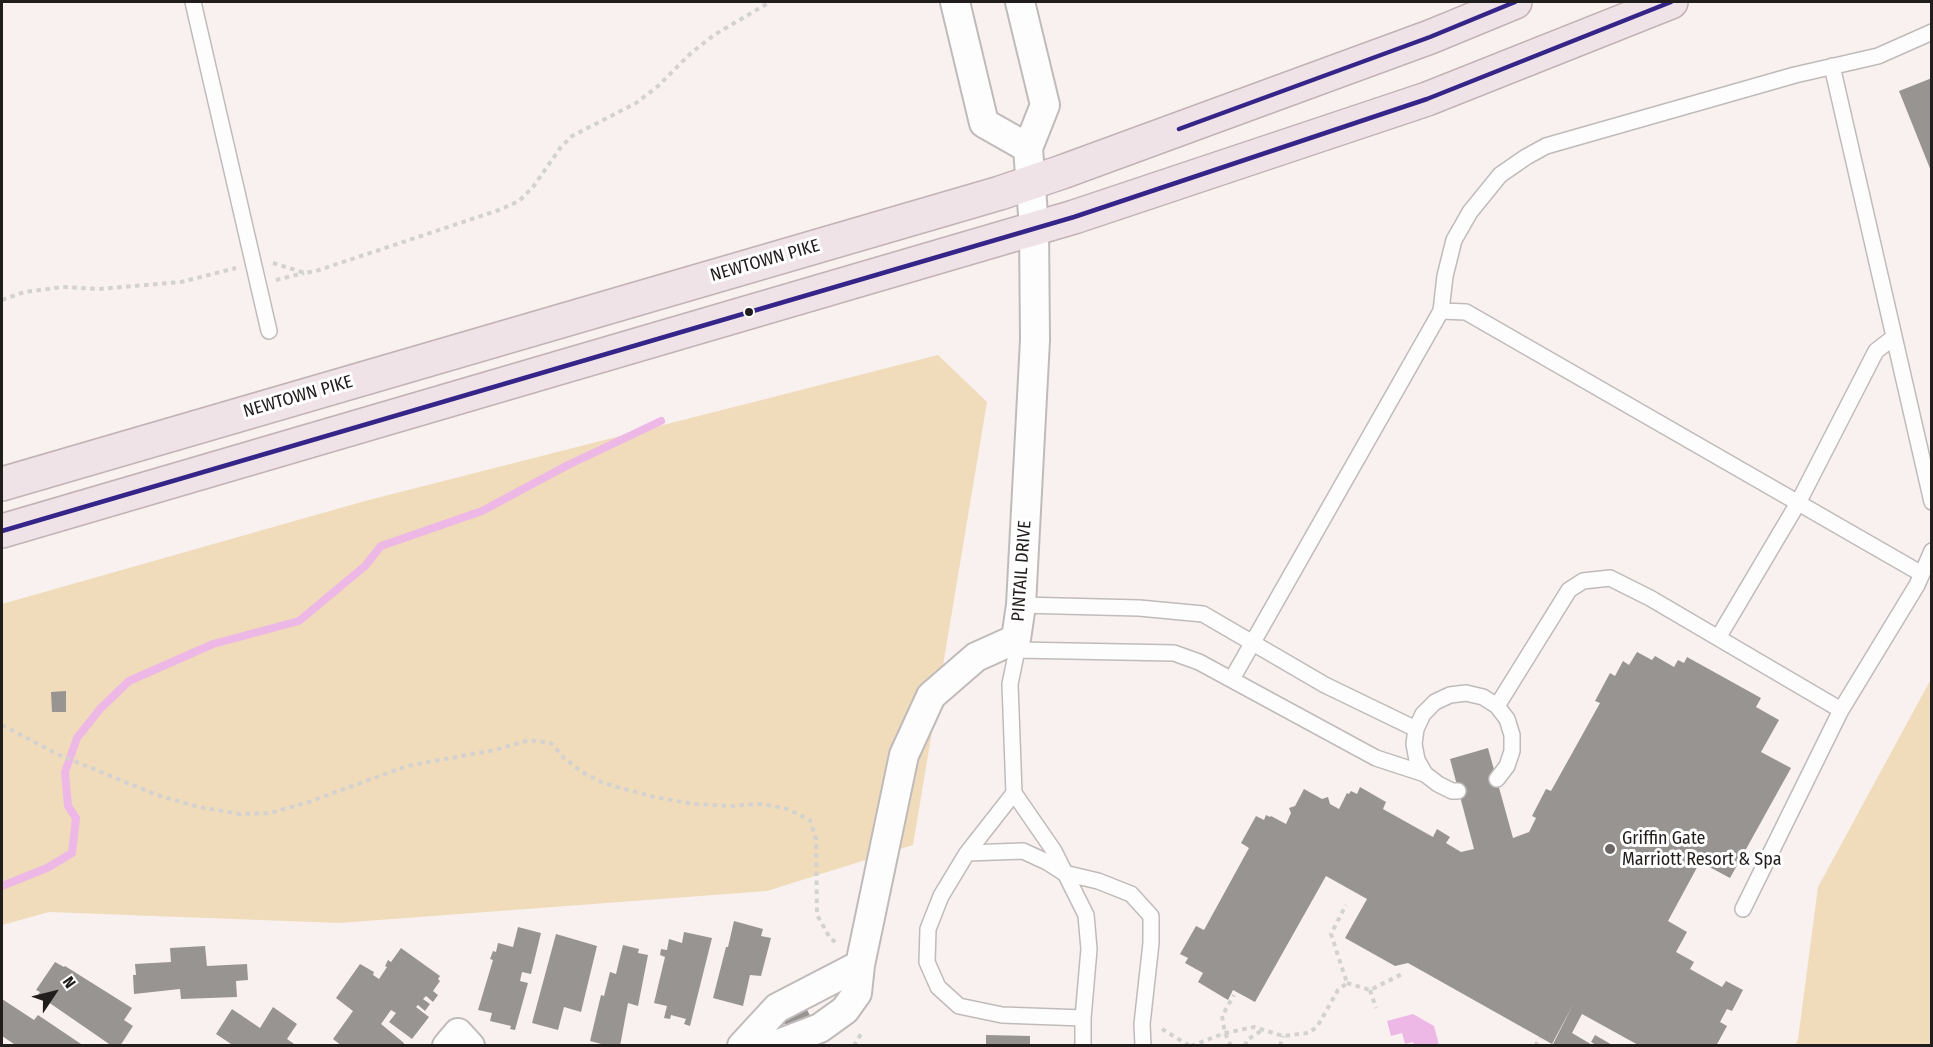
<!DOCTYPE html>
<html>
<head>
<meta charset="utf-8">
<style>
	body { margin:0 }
	#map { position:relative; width:1933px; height:1047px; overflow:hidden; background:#f8f1f0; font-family:"Fira Sans Condensed",sans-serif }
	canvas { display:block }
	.frame { position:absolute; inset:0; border:3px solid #211d1c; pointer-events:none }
	.north { position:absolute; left:24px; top:963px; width:60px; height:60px; -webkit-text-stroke:4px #fff; paint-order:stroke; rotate:55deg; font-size:16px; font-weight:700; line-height:24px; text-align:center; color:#211d1c }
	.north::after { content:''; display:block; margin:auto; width:21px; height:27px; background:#211d1c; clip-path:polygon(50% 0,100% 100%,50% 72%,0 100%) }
</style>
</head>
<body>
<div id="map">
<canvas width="1933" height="1047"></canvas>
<div class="frame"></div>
<div class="north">N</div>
</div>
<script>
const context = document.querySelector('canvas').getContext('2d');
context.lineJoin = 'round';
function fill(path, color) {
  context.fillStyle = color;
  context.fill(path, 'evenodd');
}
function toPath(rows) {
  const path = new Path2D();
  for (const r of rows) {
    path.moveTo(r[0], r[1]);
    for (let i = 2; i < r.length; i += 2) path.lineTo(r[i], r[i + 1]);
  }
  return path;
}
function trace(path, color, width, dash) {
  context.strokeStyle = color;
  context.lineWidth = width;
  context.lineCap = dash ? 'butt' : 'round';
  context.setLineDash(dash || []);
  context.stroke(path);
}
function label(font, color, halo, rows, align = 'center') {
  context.font = font + ' "Fira Sans Condensed",sans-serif';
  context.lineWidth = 6;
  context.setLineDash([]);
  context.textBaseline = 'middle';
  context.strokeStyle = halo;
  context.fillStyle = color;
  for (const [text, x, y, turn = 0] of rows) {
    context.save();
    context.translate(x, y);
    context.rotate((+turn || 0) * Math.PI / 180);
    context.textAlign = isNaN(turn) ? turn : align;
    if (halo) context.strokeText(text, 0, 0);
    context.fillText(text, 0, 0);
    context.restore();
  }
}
const green = toPath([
	[938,355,987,402,913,845,767,891,339,923,49,912,2,925,2,604,365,501],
	[1931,679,1931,1045,1795,1045,1798,1039,1818,887]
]);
const water = toPath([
	[1413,1014,1434,1026,1439,1045,1414,1045,1413,1042,1405,1044,1402,1033,1391,1036,1387,1021]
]);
const stream = toPath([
	[2,886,47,868,72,853,76,818,68,806,65,772,77,738,100,709,129,681,213,644,299,621,365,566,381,546,482,511,568,465,661,421]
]);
const building = toPath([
	[1932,78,1932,171,1931,171,1899,91],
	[1637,652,1652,660,1655,656,1674,667,1678,660,1684,663,1687,657,1761,698,1756,707,1779,720,1761,752,1791,768,1730,878,1700,862,1668,921,1687,932,1676,952,1694,962,1690,969,1722,987,1726,981,1743,990,1732,1011,1727,1009,1720,1022,1727,1026,1716,1046,1640,1046,1582,1014,1572,1033,1594,1046,1552,1046,1574,1003,1552,1044,1408,963,1395,966,1345,938,1367,899,1326,876,1255,1002,1233,990,1228,1000,1198,982,1203,973,1185,963,1188,958,1180,954,1196,926,1204,930,1249,848,1241,843,1256,816,1264,820,1266,815,1270,817,1271,816,1286,824,1291,813,1289,808,1295,806,1304,789,1322,799,1328,797,1330,804,1339,809,1347,793,1349,794,1351,791,1357,794,1360,787,1386,802,1383,809,1433,837,1437,829,1450,837,1446,843,1461,852,1474,849,1450,759,1488,748,1513,838,1529,832,1536,818,1532,816,1546,789,1551,791,1600,703,1595,701,1610,673,1615,676,1623,661,1629,665],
	[66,691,66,712,52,712,51,692],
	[734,921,763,929,761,936,771,938,761,976,750,975,743,1006,713,998,726,947,728,947],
	[518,927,541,933,531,974,522,972,520,981,528,983,515,1030,510,1029,511,1026,490,1021,492,1013,478,1010,493,960,490,959,493,951,496,952,498,943,513,947],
	[684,932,712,938,690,1026,684,1024,686,1019,671,1015,670,1019,664,1018,667,1006,654,1003,665,957,660,955,661,949,667,950,669,939,682,943],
	[556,934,597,946,581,1012,564,1007,558,1030,532,1023],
	[623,945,639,949,638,953,648,955,638,1006,628,1003,620,1046,609,1046,590,1041,601,995,604,996,610,972,616,974],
	[205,946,207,966,247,964,248,980,236,981,237,997,181,999,180,989,134,994,133,975,136,975,135,964,171,962,170,948],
	[401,948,440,976,438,979,440,981,433,991,438,995,433,1002,426,996,423,999,430,1004,425,1011,418,1005,416,1007,429,1017,412,1039,389,1022,396,1013,391,1010,381,1024,404,1043,403,1046,342,1046,333,1039,353,1011,336,998,360,964,374,972,373,975,379,979,387,967,385,966,388,960,391,962],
	[55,962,64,967,65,966,132,1008,124,1020,133,1026,120,1046,112,1046,38,995,40,992,36,990],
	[2,999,34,1020,38,1015,84,1046,17,1046,2,1036],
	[273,1007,297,1024,287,1039,297,1046,234,1046,216,1034,232,1009,260,1028],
	[806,1008,814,1023,791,1036,783,1021],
	[986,1035,1030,1036,1030,1046,986,1046],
	[1595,1035,1614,1046,1598,1046,1591,1042]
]);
const path = toPath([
	[273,263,305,273,316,271,499,210,519,201,533,187,561,147,572,136,636,103,658,86,691,53,714,35,770,2],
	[276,280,304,273],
	[2,300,24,292,63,287,99,289,181,282,236,268],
	[2,725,57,754,157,795,199,807,240,814,270,813,306,803,407,766,495,750,529,740,551,743,564,758,582,772,603,783,654,797,695,804,729,806,762,804,787,809,810,820,816,839,817,915,830,938,838,944],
	[1347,983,1370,990,1402,974],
	[1370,990,1376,1008],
	[1162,1029,1190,1046],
	[854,1046,862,1032],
	[1191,1046,1225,1033,1254,1027,1283,1036,1308,1033,1317,1027,1338,990,1347,983,1331,934,1346,905],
	[1231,1046,1225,1033,1222,1016,1234,995],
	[1245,1046,1247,1040,1264,1029],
	[1280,1046,1283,1036],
	[1535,1046,1540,1038]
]);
const lane = toPath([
	[193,2,269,331],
	[1832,66,1932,502],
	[1441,311,1466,312,1922,574],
	[1021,605,1139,608,1203,614,1325,685,1416,729],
	[1718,638,1798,503,1876,351,1894,337],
	[1017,650,1174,653,1199,662,1376,758,1425,774],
	[1232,679,1441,311,1445,276,1454,240,1470,212,1500,175,1526,157,1546,146,1795,75,1878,56,1932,32],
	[1497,706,1569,590,1583,581,1610,578,1650,598,1841,710],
	[1458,791,1452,791,1438,784,1425,774,1417,760,1414,744,1416,729,1423,714,1435,702,1450,695,1466,693,1483,697,1497,706,1507,719,1512,735,1512,751,1507,766,1497,779],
	[1014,793,1054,851,1086,915,1089,949,1083,1018,1002,1015,959,1006,938,987,927,962,928,929,941,896,967,853,1014,793,1010,684,1017,650,1016,639],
	[967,853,1023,851,1047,862,1064,873,1098,881,1131,894,1151,916,1151,943,1142,1024,1143,1046],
	[1743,909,1841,710,1917,585,1932,551],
	[1083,1018,1083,1046]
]);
const street = toPath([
	[955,2,984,123,1028,148],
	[860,965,904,755,931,696,976,657,1016,639,1021,605,1035,340,1034,228,1028,148,1045,105,1020,2],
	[447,1046,458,1033,470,1046],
	[742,1046,777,1008,860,965,857,993,845,1010,820,1028,773,1046]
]);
const highway = toPath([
	[2,484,1000,193,1062,172,1430,37,1515,2],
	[2,531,1074,217,1427,99,1671,2]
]);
const bus1 = toPath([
	[1179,129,1430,37,1515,2],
	[2,531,1074,217,1427,99,1671,2]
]);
const markers = [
	[749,312,5,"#211d1c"],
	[1610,849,6,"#6c6766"]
];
const streetNames = [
	["NEWTOWN PIKE",765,261,-16],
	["NEWTOWN PIKE",298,397,-16],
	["PINTAIL DRIVE",1022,571,-86]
];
const poiNames = [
	["Griffin Gate",1622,839],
	["Marriott Resort & Spa",1622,860]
];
fill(green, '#f0dcba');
fill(water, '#edb8e6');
trace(stream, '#edb8e6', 8);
fill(building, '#989492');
trace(lane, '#c0bbba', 18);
trace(street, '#c0bbba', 32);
trace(highway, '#c2b2b6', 36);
trace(path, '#d3d2d1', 4, [4.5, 4.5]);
trace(lane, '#fefdfd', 15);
trace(street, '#fefdfd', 28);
trace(highway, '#f0e3e7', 33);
trace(bus1, '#362589', 4.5);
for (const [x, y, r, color] of markers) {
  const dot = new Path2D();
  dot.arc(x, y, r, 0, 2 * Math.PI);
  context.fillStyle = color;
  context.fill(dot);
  trace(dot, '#fff', 2);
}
label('18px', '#211d1c', '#fff', streetNames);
label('18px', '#211d1c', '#fff', poiNames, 'left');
</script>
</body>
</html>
